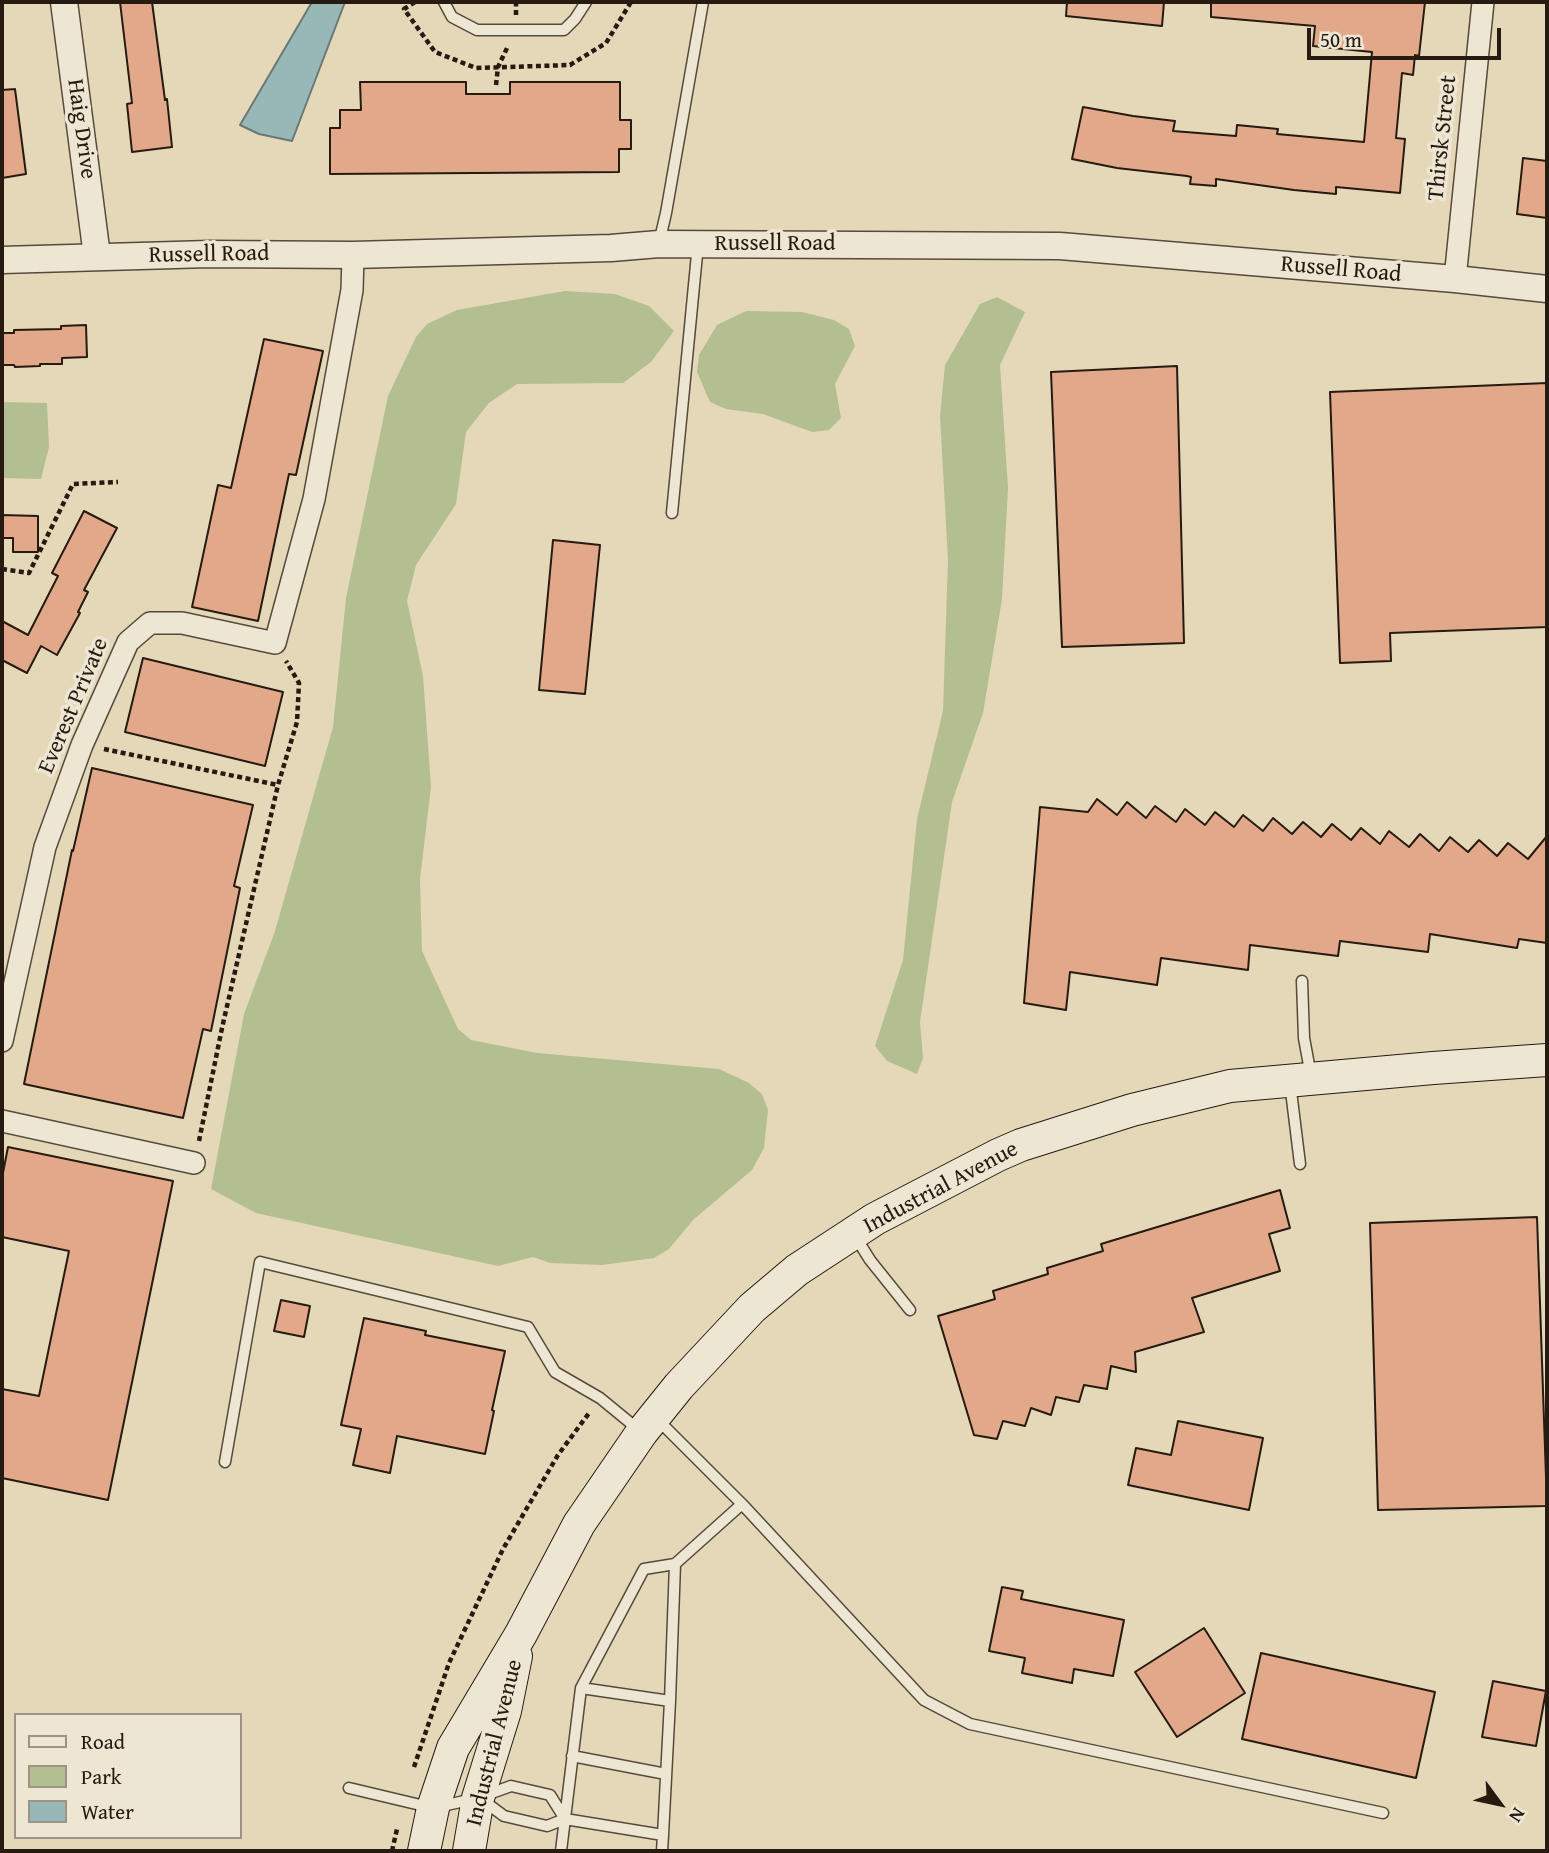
<!DOCTYPE html>
<html>
<head>
<meta charset="utf-8">
<style>
	body { margin:0 }
	#map { position:relative; width:1549px; height:1853px; overflow:hidden; background:#e4d8b9; font-family:"Gentium Book Plus",serif }
	canvas { display:block }
	.frame { position:absolute; inset:0; border:4px solid #261a11; pointer-events:none }
	.legend { position:absolute; left:14px; top:1713px; width:228px; height:126px; box-sizing:border-box; background:#ede6d2; border:2px solid #9d9485; margin:0; padding:9px 12px; list-style:none; font-size:21px; color:#261a11 }
	.legend li { display:flex; align-items:center; gap:14px; height:35px }
	.legend b { width:35px; border:2px solid #9d9485 }
	.north { position:absolute; left:1465px; top:1769px; width:70px; height:70px; -webkit-text-stroke:5px #ede6d2; paint-order:stroke; rotate:123deg; font-size:19px; font-weight:700; line-height:28px; text-align:center; color:#261a11 }
	.north::after { content:''; display:block; margin:auto; width:24px; height:32px; background:#261a11; clip-path:polygon(50% 0,100% 100%,50% 72%,0 100%) }
	.scale { position:absolute; left:1307px; top:28px; width:194px; height:32px; box-sizing:border-box; border:4px solid #261a11; border-top:0; padding-left:9px; font-size:21px; line-height:24px; white-space:nowrap; color:#261a11; -webkit-text-stroke:5px #ede6d2; paint-order:stroke }
</style>
</head>
<body>
<div id="map">
<canvas width="1549" height="1853"></canvas>
<div class="frame"></div>
<ul class="legend">
<li><b style="height:9px;background:#ede6d2"></b>Road</li>
<li><b style="height:19px;background:#b3bf90"></b>Park</li>
<li><b style="height:19px;background:#98b8b8"></b>Water</li>
</ul>
<div class="north">N</div>
<div class="scale">50 m</div>
</div>
<script>
const context = document.querySelector('canvas').getContext('2d');
context.lineJoin = 'round';
function fill(path, color) {
  context.fillStyle = color;
  context.fill(path, 'evenodd');
}
function toPath(rows) {
  const path = new Path2D();
  for (const r of rows) {
    path.moveTo(r[0], r[1]);
    for (let i = 2; i < r.length; i += 2) path.lineTo(r[i], r[i + 1]);
  }
  return path;
}
function trace(path, color, width, dash) {
  context.strokeStyle = color;
  context.lineWidth = width;
  context.lineCap = dash ? 'butt' : 'round';
  context.setLineDash(dash || []);
  context.stroke(path);
}
function label(font, color, halo, rows, align = 'center') {
  context.font = font + ' "Gentium Book Plus",serif';
  context.lineWidth = 7;
  context.setLineDash([]);
  context.textBaseline = 'middle';
  context.strokeStyle = halo;
  context.fillStyle = color;
  for (const [text, x, y, turn = 0] of rows) {
    context.save();
    context.translate(x, y);
    context.rotate((+turn || 0) * Math.PI / 180);
    context.textAlign = isNaN(turn) ? turn : align;
    if (halo) context.strokeText(text, 0, 0);
    context.fillText(text, 0, 0);
    context.restore();
  }
}
const green = toPath([
	[565,291,615,294,649,306,674,331,651,362,623,383,517,384,489,403,466,432,456,504,416,565,407,601,423,676,431,787,420,879,422,951,458,1029,471,1040,537,1053,719,1069,749,1083,762,1094,768,1110,764,1148,752,1170,693,1220,669,1249,654,1258,602,1265,550,1263,533,1257,498,1266,256,1213,211,1189,244,1014,275,931,333,727,346,598,388,396,416,337,427,324,457,310],
	[997,297,1025,312,1000,365,1008,488,1002,599,983,713,952,802,920,1022,923,1058,917,1074,887,1061,875,1046,903,960,917,819,943,711,948,560,940,416,945,365,980,304],
	[746,311,802,312,834,320,849,329,855,346,835,384,841,418,829,430,812,432,763,414,726,409,710,402,697,372,699,355,717,325],
	[2,402,47,403,49,447,41,479,2,478]
]);
const water = toPath([
	[312,2,345,2,292,141,259,134,240,125,312,2]
]);
const building = toPath([
	[120,2,152,2,165,100,167,99,172,147,132,152,127,104,132,103,120,2],
	[1067,2,1164,2,1162,26,1066,16,1067,2],
	[1211,2,1425,2,1419,56,1415,55,1413,75,1402,73,1396,138,1405,139,1400,193,1336,187,1336,194,1294,190,1216,179,1216,186,1190,184,1191,177,1187,176,1117,168,1072,159,1083,107,1133,116,1175,121,1173,131,1236,136,1237,125,1278,129,1277,134,1364,142,1372,52,1313,46,1315,26,1211,17,1211,2],
	[360,82,466,82,466,94,510,94,510,82,620,82,620,120,631,120,631,149,619,149,619,172,330,174,330,128,340,128,340,110,361,110,360,82],
	[15,89,26,174,2,178,2,90,15,89],
	[1523,158,1547,161,1547,218,1517,214,1523,158],
	[86,325,87,357,62,358,62,364,40,364,40,366,15,367,14,365,2,365,2,333,14,333,14,330,61,329,61,326,86,325],
	[264,339,323,351,296,475,289,474,258,621,192,607,218,485,231,488,264,339],
	[1177,366,1184,643,1062,647,1051,372,1177,366],
	[1547,383,1547,627,1390,633,1391,661,1340,663,1330,392,1547,383],
	[84,511,117,528,84,590,88,592,78,612,80,613,57,655,41,646,27,673,2,660,2,621,28,635,58,576,52,573,84,511],
	[2,515,38,516,38,552,13,552,13,538,2,538,2,515],
	[553,540,600,545,585,694,539,690,553,540],
	[143,658,283,692,265,766,125,732,143,658],
	[92,768,253,805,234,886,240,888,211,1031,203,1029,183,1118,24,1084,72,850,73,851,92,768],
	[1097,799,1117,815,1127,802,1146,818,1155,806,1176,822,1185,809,1205,825,1215,812,1234,827,1243,815,1263,831,1273,818,1292,834,1303,822,1321,837,1332,824,1351,840,1361,828,1380,844,1389,831,1409,847,1420,834,1439,851,1450,837,1468,852,1479,840,1497,856,1508,843,1528,859,1547,836,1547,943,1519,939,1517,948,1430,934,1428,952,1340,941,1338,956,1250,945,1248,970,1161,958,1157,985,1070,972,1066,1010,1024,1003,1040,807,1088,812,1097,799],
	[8,1147,173,1181,108,1500,2,1478,2,1389,39,1396,69,1251,2,1237,2,1178,8,1147],
	[1280,1190,1290,1228,1269,1234,1280,1271,1192,1298,1204,1332,1135,1352,1136,1372,1111,1366,1107,1389,1084,1385,1079,1402,1056,1397,1051,1415,1031,1408,1025,1426,1003,1421,997,1439,974,1435,938,1316,995,1299,993,1291,1048,1274,1047,1268,1103,1251,1101,1244,1280,1190],
	[1537,1217,1547,1506,1378,1510,1370,1223,1537,1217],
	[281,1300,310,1306,304,1337,274,1331,281,1300],
	[364,1318,426,1331,425,1335,505,1351,492,1410,494,1411,485,1454,397,1436,390,1473,353,1465,361,1429,341,1425,364,1318],
	[1178,1421,1263,1438,1249,1510,1128,1485,1136,1448,1171,1455,1178,1421],
	[1002,1587,1023,1591,1021,1599,1124,1620,1113,1676,1074,1669,1072,1683,1022,1673,1025,1658,989,1651,1002,1587],
	[1204,1628,1245,1693,1177,1737,1135,1672,1204,1628],
	[1261,1653,1435,1692,1416,1778,1242,1739,1261,1653],
	[1493,1681,1546,1691,1536,1746,1482,1737,1493,1681]
]);
const path = toPath([
	[415,2,404,9,435,52,476,68,570,65,606,43,631,2],
	[516,15,516,2],
	[496,85,498,67,508,46],
	[2,569,29,573,73,484,118,482],
	[104,749,278,785],
	[199,1141,222,1028,278,785,297,722,299,683,286,661],
	[414,1767,449,1663,503,1549,558,1455,589,1413],
	[392,1851,397,1829]
]);
const service = toPath([
	[444,2,452,17,477,30,564,30,575,19,586,2],
	[659,243,666,213,703,2],
	[672,513,698,244],
	[1302,981,1304,1038,1311,1076],
	[1290,1083,1300,1164],
	[855,1236,870,1260,910,1310],
	[657,1419,742,1504,924,1700,970,1724,1383,1813],
	[225,1462,260,1262,528,1327,555,1372,600,1398,639,1430],
	[581,1688,670,1701],
	[572,1756,666,1774],
	[349,1788,433,1808,478,1798,511,1786,550,1795,565,1819],
	[481,1799,504,1816,547,1826,565,1819,663,1835,662,1851],
	[663,1835,670,1701,675,1564],
	[561,1851,581,1688,644,1569,675,1564,742,1504]
]);
const minor = toPath([
	[1455,279,1483,2],
	[2,1041,45,847,82,745,128,642,150,623,182,623,275,643,314,499,352,290,353,255],
	[2,1121,194,1163]
]);
const tertiary = toPath([
	[64,2,97,256],
	[2,260,209,254,353,255,611,248,659,244,1060,246,1455,279,1547,289]
]);
const secondary = toPath([
	[424,1851,433,1808,453,1748,521,1634,579,1524,642,1432,679,1386,752,1308,797,1270,875,1219,998,1155,1021,1145,1132,1110,1230,1086,1433,1068,1547,1060],
	[469,1851,478,1798,505,1711,516,1656]
]);
const streetNames = [
	["Haig Drive",81,129,82],
	["Thirsk Street",1443,138,-84],
	["Russell Road",775,244],
	["Russell Road",209,255,-1],
	["Russell Road",1341,270,5],
	["Everest Private",74,706,-67],
	["Industrial Avenue",941,1188,-28],
	["Industrial Avenue",495,1743,-76]
];
fill(green, '#b3bf90');
fill(water, '#98b8b8');
trace(water, '#6a7975', 2);
fill(building, '#e2a88a');
trace(building, '#261a11', 2);
trace(service, '#564a3b', 13);
trace(minor, '#564a3b', 24);
trace(tertiary, '#564a3b', 29);
trace(secondary, '#261a11', 34);
trace(path, '#261a11', 4.5, [5, 3.5]);
trace(service, '#ede6d2', 10);
trace(minor, '#ede6d2', 21);
trace(tertiary, '#ede6d2', 26);
trace(secondary, '#ede6d2', 32);
label('23px', '#261a11', '#ede6d2', streetNames);
</script>
</body>
</html>
